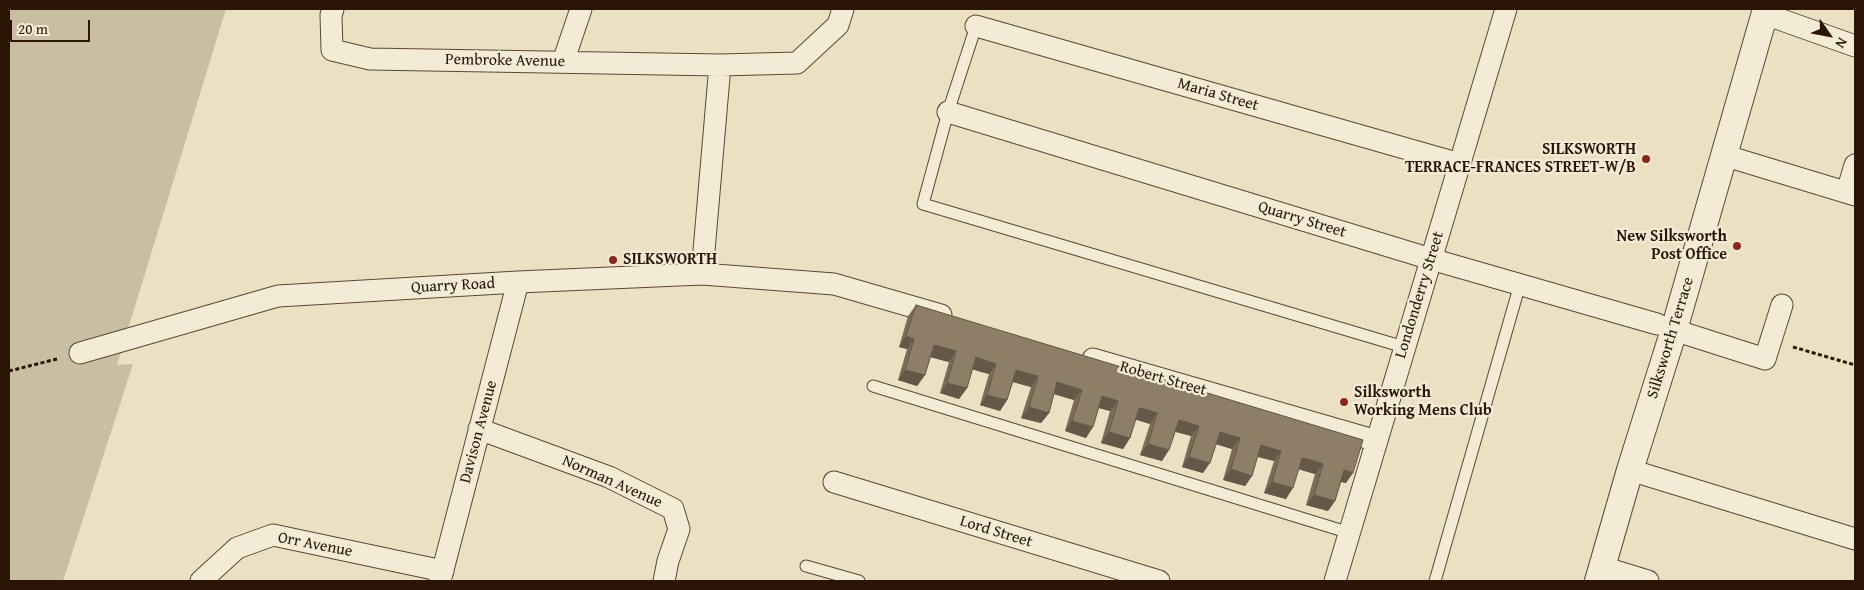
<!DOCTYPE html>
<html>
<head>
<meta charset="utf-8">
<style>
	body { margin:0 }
	#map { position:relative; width:1864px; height:590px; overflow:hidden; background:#ebe1c2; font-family:"Gentium Book Plus",serif }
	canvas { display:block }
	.frame { position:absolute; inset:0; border:10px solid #2b1305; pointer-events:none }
	.north { position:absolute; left:1804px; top:10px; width:50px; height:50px; -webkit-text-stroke:4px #f2ecd7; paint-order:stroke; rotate:123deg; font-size:14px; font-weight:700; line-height:20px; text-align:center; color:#2b1305 }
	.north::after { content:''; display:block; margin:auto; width:18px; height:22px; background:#2b1305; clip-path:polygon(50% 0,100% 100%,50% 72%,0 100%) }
	.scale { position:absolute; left:10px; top:20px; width:80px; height:22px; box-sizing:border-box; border:2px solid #2b1305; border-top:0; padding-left:6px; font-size:15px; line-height:18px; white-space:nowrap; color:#2b1305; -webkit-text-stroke:4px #f2ecd7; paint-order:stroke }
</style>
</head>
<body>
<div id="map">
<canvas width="1864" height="590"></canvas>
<div class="frame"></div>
<div class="north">N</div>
<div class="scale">20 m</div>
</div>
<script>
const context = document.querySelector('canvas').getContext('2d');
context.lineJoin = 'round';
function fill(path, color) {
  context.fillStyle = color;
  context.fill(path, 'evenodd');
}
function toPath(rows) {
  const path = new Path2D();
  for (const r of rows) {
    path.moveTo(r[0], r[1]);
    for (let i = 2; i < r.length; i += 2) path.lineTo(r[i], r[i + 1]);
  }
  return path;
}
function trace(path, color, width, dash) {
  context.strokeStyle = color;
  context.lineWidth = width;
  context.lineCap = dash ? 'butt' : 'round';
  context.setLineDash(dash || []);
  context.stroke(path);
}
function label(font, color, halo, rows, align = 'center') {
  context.font = font + ' "Gentium Book Plus",serif';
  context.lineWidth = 4.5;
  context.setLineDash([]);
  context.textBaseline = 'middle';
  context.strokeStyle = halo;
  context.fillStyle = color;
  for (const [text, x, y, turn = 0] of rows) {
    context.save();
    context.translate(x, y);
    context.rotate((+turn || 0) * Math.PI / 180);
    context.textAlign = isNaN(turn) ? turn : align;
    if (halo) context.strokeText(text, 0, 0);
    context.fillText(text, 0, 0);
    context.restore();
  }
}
const green = toPath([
	[9,9,226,9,117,365,133,364,63,581,9,581]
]);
const path = toPath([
	[1793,347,1855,365],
	[9,371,57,359]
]);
const service = toPath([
	[976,26,948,112,923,204,1404,347],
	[873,386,1350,533],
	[806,566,859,581],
	[1435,581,1520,284]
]);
const minor = toPath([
	[333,9,331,15,332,50,370,59,720,65,797,63,838,25,843,9],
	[1765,14,1855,46],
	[976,26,1460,164],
	[563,62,581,9],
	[948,112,1431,259,1657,324],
	[1723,155,1855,195],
	[1847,192,1855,165],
	[702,274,720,65],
	[1674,330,1765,359,1782,305],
	[80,353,278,296,518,282,702,274,834,284,941,315],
	[1093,359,1377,441],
	[479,429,609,477,673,509,679,529,668,561,664,581],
	[1630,470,1855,539],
	[834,482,1159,581],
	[1602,567,1648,581],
	[201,581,237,548,273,535,443,571],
	[440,581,518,282],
	[1335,581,1506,9]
]);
const tertiary = toPath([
	[1598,581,1630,470,1674,330,1766,9]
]);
const wall = toPath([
	[916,305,1363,440,1346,483,1341,482,1335,501,1328,511,1306,505,1315,474,1304,471,1299,469,1286,499,1264,493,1274,461,1257,457,1252,476,1245,486,1223,480,1232,449,1216,444,1203,473,1182,467,1191,436,1175,432,1162,461,1140,455,1150,424,1136,420,1130,438,1123,449,1101,443,1110,411,1099,408,1086,438,1065,431,1074,400,1054,394,1049,413,1041,423,1021,418,1031,387,1013,382,1007,400,1000,411,980,405,989,374,981,372,972,369,967,388,959,399,940,393,949,362,930,357,925,375,917,386,898,380,907,349,899,347,908,316]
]);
const shadedWall = toPath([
	[906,336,914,339,907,349,899,347],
	[934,345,956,351,949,362,926,356],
	[976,357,996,364,989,374,968,368],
	[905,370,925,375,917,386,898,380],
	[1016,370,1038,376,1031,387,1009,381],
	[1057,382,1082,390,1074,400,1050,393],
	[947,383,967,388,959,399,940,393],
	[987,395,1007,400,1000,411,980,405],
	[1102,396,1118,401,1110,411,1095,407],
	[1029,407,1049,413,1041,423,1021,418],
	[1139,408,1157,413,1150,424,1132,418],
	[1179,420,1199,426,1191,436,1171,430],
	[1072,421,1093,427,1086,438,1065,431],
	[1109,432,1130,438,1123,449,1101,443],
	[1220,432,1240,438,1232,449,1212,443],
	[1148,444,1169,450,1162,461,1140,455],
	[1261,445,1281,451,1274,461,1253,455],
	[1189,457,1210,463,1203,473,1182,467],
	[1302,458,1323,464,1315,474,1295,468],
	[1231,469,1252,476,1245,486,1223,480],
	[1344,470,1353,473,1346,483,1337,481],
	[1272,482,1293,488,1286,499,1264,493],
	[1314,495,1335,501,1328,511,1306,505]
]);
const building = toPath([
	[916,305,1363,440,1353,473,1344,470,1335,501,1314,495,1323,464,1311,460,1302,458,1293,488,1272,482,1281,451,1261,445,1252,476,1231,469,1240,438,1220,432,1210,463,1189,457,1199,426,1179,420,1169,450,1148,444,1157,413,1148,410,1139,408,1130,438,1109,432,1118,401,1102,396,1093,427,1072,421,1082,390,1057,382,1049,413,1029,407,1038,376,1016,370,1007,400,987,395,996,364,976,357,967,388,947,383,956,351,934,345,925,375,905,370,914,339,906,336,916,305]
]);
const markers = [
	[1646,159,5,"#8f2418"],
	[1737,246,5,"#8f2418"],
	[613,260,5,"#8f2418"],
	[1344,402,5,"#8f2418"]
];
const streetNames = [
	["Pembroke Avenue",505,61,1],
	["Maria Street",1218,95,16],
	["Quarry Street",1302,220,17],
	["Quarry Road",453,286,-3],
	["Londonderry Street",1420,295,-73],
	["Silksworth Terrace",1671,338,-73],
	["Robert Street",1163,379,16],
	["Davison Avenue",479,432,-75],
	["Norman Avenue",612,482,24],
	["Lord Street",996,532,17],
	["Orr Avenue",315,545,11]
];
const poiNames = [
	["SILKSWORTH",1636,150],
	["TERRACE-FRANCES STREET-W/B",1636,168],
	["New Silksworth",1727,237],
	["Post Office",1727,255],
	["SILKSWORTH",623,260,"left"],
	["Silksworth",1354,393,"left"],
	["Working Mens Club",1354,411,"left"]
];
fill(green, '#cabea2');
trace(service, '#5b4634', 13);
trace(minor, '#5b4634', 23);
trace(tertiary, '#5b4634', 28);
trace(path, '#2b1305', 3, [4, 2.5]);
trace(service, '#f2ecd7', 11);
trace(minor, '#f2ecd7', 21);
trace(tertiary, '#f2ecd7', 26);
fill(wall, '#7b6c59');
fill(shadedWall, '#645848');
fill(building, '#8f7e67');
trace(building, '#645848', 1);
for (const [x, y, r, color] of markers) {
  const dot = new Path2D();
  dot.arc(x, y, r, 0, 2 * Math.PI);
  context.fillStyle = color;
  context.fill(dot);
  trace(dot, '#f2ecd7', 2);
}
label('16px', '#2b1305', '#f2ecd7', streetNames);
label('bold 16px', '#2b1305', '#f2ecd7', poiNames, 'right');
</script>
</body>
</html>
